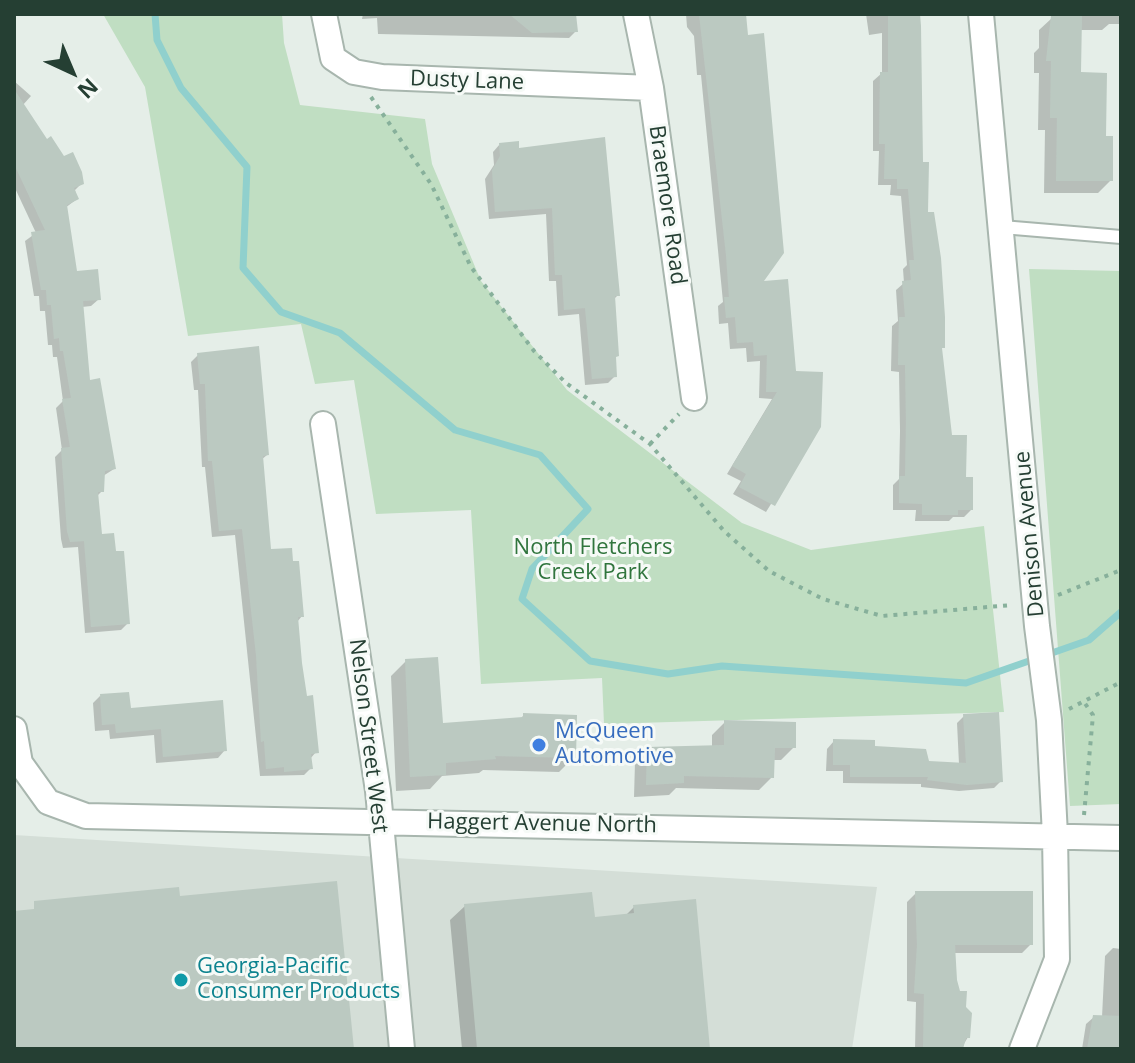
<!DOCTYPE html>
<html>
<head>
<meta charset="utf-8">
<style>
	body { margin:0 }
	#map { position:relative; width:1135px; height:1063px; overflow:hidden; background:#e5eee8; font-family:"Open Sans",sans-serif }
	canvas { display:block }
	.frame { position:absolute; inset:0; border:16px solid #253f33; pointer-events:none }
	.north { position:absolute; left:32px; top:32px; width:80px; height:80px; -webkit-text-stroke:6px #f6faf7; paint-order:stroke; rotate:136deg; font-size:22px; font-weight:700; line-height:32px; text-align:center; color:#253f33 }
	.north::after { content:''; display:block; margin:auto; width:28px; height:36px; background:#253f33; clip-path:polygon(50% 0,100% 100%,50% 72%,0 100%) }
</style>
</head>
<body>
<div id="map">
<canvas width="1135" height="1063"></canvas>
<div class="frame"></div>
<div class="north">N</div>
</div>
<script>
const context = document.querySelector('canvas').getContext('2d');
context.lineJoin = 'round';
function fill(path, color) {
  context.fillStyle = color;
  context.fill(path, 'evenodd');
}
function toPath(rows) {
  const path = new Path2D();
  for (const r of rows) {
    path.moveTo(r[0], r[1]);
    for (let i = 2; i < r.length; i += 2) path.lineTo(r[i], r[i + 1]);
  }
  return path;
}
function trace(path, color, width, dash) {
  context.strokeStyle = color;
  context.lineWidth = width;
  context.lineCap = dash ? 'butt' : 'round';
  context.setLineDash(dash || []);
  context.stroke(path);
}
function label(font, color, halo, rows, align = 'center') {
  context.font = font + ' "Open Sans",sans-serif';
  context.lineWidth = 6;
  context.setLineDash([]);
  context.textBaseline = 'middle';
  context.strokeStyle = halo;
  context.fillStyle = color;
  for (const [text, x, y, turn = 0] of rows) {
    context.save();
    context.translate(x, y);
    context.rotate((+turn || 0) * Math.PI / 180);
    context.textAlign = isNaN(turn) ? turn : align;
    if (halo) context.strokeText(text, 0, 0);
    context.fillText(text, 0, 0);
    context.restore();
  }
}
const built = toPath([
	[14,835,877,887,852,1049,14,1049]
]);
const green = toPath([
	[103,14,282,14,284,43,300,105,425,119,432,164,481,281,567,390,742,523,811,550,984,526,1004,712,604,724,602,678,481,684,471,510,376,514,354,380,315,384,301,324,188,336,145,87],
	[1029,269,1121,271,1121,804,1070,806]
]);
const shadow = toPath([
	[363,14,576,14,576,31,569,38,378,34,377,18,362,19],
	[686,14,742,14,760,284,819,427,766,512,733,494,741,481,727,474,772,399,759,398,760,361,747,362,746,348,730,349,728,323,719,324,718,306,723,302,701,75,697,75,694,36,687,27],
	[866,14,914,14,921,163,943,347,940,350,950,437,971,510,964,517,953,517,949,521,915,521,916,510,893,510,893,485,899,479,900,431,899,372,891,371,892,326,898,321,896,290,904,283,903,269,907,265,901,196,890,195,891,185,878,185,879,151,873,151,873,81,882,73,882,33,869,35],
	[1067,14,1121,14,1121,24,1109,24,1102,30,1080,30,1079,74,1104,138,1111,180,1098,193,1044,193,1045,130,1038,130,1039,73,1034,73,1034,53,1039,48,1039,30,1052,18,1067,18],
	[14,81,31,96,22,106,46,142,82,183,75,190,77,199,65,208,76,273,99,299,91,306,82,307,88,382,114,469,103,476,102,491,96,497,100,536,128,623,121,630,85,633,78,547,63,548,61,539,55,457,62,450,56,408,63,401,57,357,53,357,52,345,48,345,45,311,40,311,39,296,34,296,25,241,36,233,14,186],
	[500,144,517,150,618,295,613,300,615,376,608,383,585,385,579,314,558,316,556,281,549,281,546,214,489,219,485,179,494,165,493,152],
	[198,355,267,455,261,460,269,551,302,616,297,622,300,663,316,752,310,759,311,768,304,775,260,776,235,535,212,537,205,467,202,467,198,390,194,390,191,362],
	[406,661,441,725,520,719,524,715,574,757,559,772,483,770,479,773,442,776,430,789,396,791,391,676],
	[100,696,129,710,225,750,218,758,156,763,154,735,110,739,109,730,95,731,93,703],
	[964,716,1001,781,994,788,959,791,921,787,921,784,843,783,843,771,826,771,827,749,834,741,928,763,959,764,957,723],
	[725,722,794,747,781,760,772,760,772,777,759,790,676,788,669,795,634,797,635,762,648,749,712,748,712,735],
	[916,893,1031,944,1022,953,953,953,955,980,964,1008,968,1037,961,1049,915,1049,916,1002,907,1001,907,902],
	[465,906,593,919,625,916,634,907,708,1049,462,1049,450,920],
	[1113,948,1121,949,1121,1049,1082,1049,1086,1024,1094,1017,1102,1017,1105,956]
]);
const stream = toPath([
	[155,14,157,40,181,88,247,167,243,268,281,312,340,333,455,430,540,455,588,509,532,569,522,599,590,661,668,674,722,666,966,683,1089,640,1121,612]
]);
const building = toPath([
	[509,14,576,14,578,32,532,33],
	[699,14,746,14,748,35,764,33,784,253,764,281,788,279,796,371,823,372,821,427,775,506,739,487,746,474,732,466,777,392,766,392,767,355,754,356,753,342,737,343,735,317,726,318,724,297,729,297,726,255],
	[888,14,920,14,921,26,923,162,929,162,928,212,934,212,941,258,945,317,945,348,942,348,952,435,967,435,966,477,973,477,973,510,958,510,958,515,922,515,922,504,899,503,899,476,905,476,906,423,905,365,898,365,899,317,905,317,902,281,911,280,909,260,914,260,908,189,897,189,897,179,884,179,885,144,879,144,880,72,888,72],
	[1051,16,1082,16,1081,72,1107,73,1106,136,1113,136,1113,181,1056,181,1057,118,1050,118,1051,61,1046,61],
	[14,89,47,139,51,136,64,156,73,152,82,172,84,184,74,188,79,199,67,205,77,271,98,269,101,300,83,301,90,380,100,378,116,469,105,471,104,492,98,492,102,534,114,533,116,551,124,551,130,624,91,627,84,541,70,542,67,531,61,448,70,447,62,399,71,398,63,351,60,351,59,338,54,339,51,305,47,305,46,290,41,290,31,232,45,230,14,164],
	[605,137,620,296,615,296,619,356,616,357,617,377,592,379,585,308,564,310,562,275,555,275,552,208,495,212,492,170,500,156,499,143,519,141,519,148],
	[259,346,269,455,263,456,271,549,292,548,293,561,299,561,304,617,298,617,302,663,307,696,313,695,319,753,311,754,313,769,284,772,284,767,266,769,264,741,261,742,256,655,242,529,219,531,212,461,208,461,205,384,200,384,197,353],
	[438,657,443,723,523,717,523,713,577,715,576,758,495,756,496,759,446,763,446,775,410,777,405,659],
	[129,692,131,708,223,700,227,751,163,757,161,729,116,733,115,724,102,725,100,694],
	[999,712,1003,782,967,785,927,780,928,777,850,777,850,765,833,765,833,739,875,740,875,746,926,749,929,761,966,763,963,714],
	[724,720,796,722,796,748,775,748,774,778,684,776,684,783,646,785,647,747,724,745],
	[337,881,354,1049,14,1049,14,911,34,909,34,901,179,887,180,896],
	[915,891,1033,891,1033,945,955,945,957,980,960,991,967,991,966,1007,972,1013,970,1038,966,1038,963,1049,923,1049,924,994,914,993,917,945],
	[592,892,595,917,634,913,633,905,696,899,710,1049,477,1049,464,904],
	[1093,1015,1121,1016,1121,1049,1087,1049]
]);
const path = toPath([
	[371,97,431,184,471,267,534,351,566,383,650,444,724,531,769,571,823,599,882,616,1012,605],
	[650,444,679,414],
	[1058,595,1121,570],
	[1069,709,1121,682],
	[1084,815,1093,715,1084,702]
]);
const lane = toPath([
	[1002,227,1121,237]
]);
const street = toPath([
	[324,14,333,58,354,72,382,77,651,88],
	[636,14,651,88,694,398],
	[981,14,1037,626,1049,720,1055,835,1057,959,1022,1049],
	[323,424,378,791,402,1049],
	[14,729,20,763,48,802,86,816,1121,838]
]);
const markers = [
	[539,745,8,"#3f7fe0"],
	[181,980,8,"#0f9aa8"]
];
const streetNames = [
	["Dusty Lane",467,81,2],
	["Braemore Road",667,205,82],
	["Denison Avenue",1030,534,-95],
	["Nelson Street West",368,736,83],
	["Haggert Avenue North",542,824,1]
];
const parkNames = [
	["North Fletchers",593,548],
	["Creek Park",593,573]
];
const shopNames = [
	["McQueen",555,732],
	["Automotive",555,757]
];
const cultureNames = [
	["Georgia-Pacific",197,967],
	["Consumer Products",197,992]
];
fill(built, '#d4ded7');
fill(green, '#c0dec2');
fill(shadow, '#0003');
trace(stream, '#90d0cd', 7);
fill(building, '#bbc9c1');
trace(lane, '#a8b6ae', 16);
trace(street, '#a8b6ae', 28);
trace(path, '#87b09b', 4, [4, 6]);
trace(lane, '#fff', 12);
trace(street, '#fff', 24);
for (const [x, y, r, color] of markers) {
  const dot = new Path2D();
  dot.arc(x, y, r, 0, 2 * Math.PI);
  context.fillStyle = color;
  context.fill(dot);
  trace(dot, '#f6faf7', 3);
}
label('22px', '#253f33', '#f6faf7', streetNames);
label('22px', '#30753d', '#f6faf7', parkNames);
label('22px', '#366cbe', '#f6faf7', shopNames, 'left');
label('22px', '#0d838f', '#f6faf7', cultureNames, 'left');
</script>
</body>
</html>
